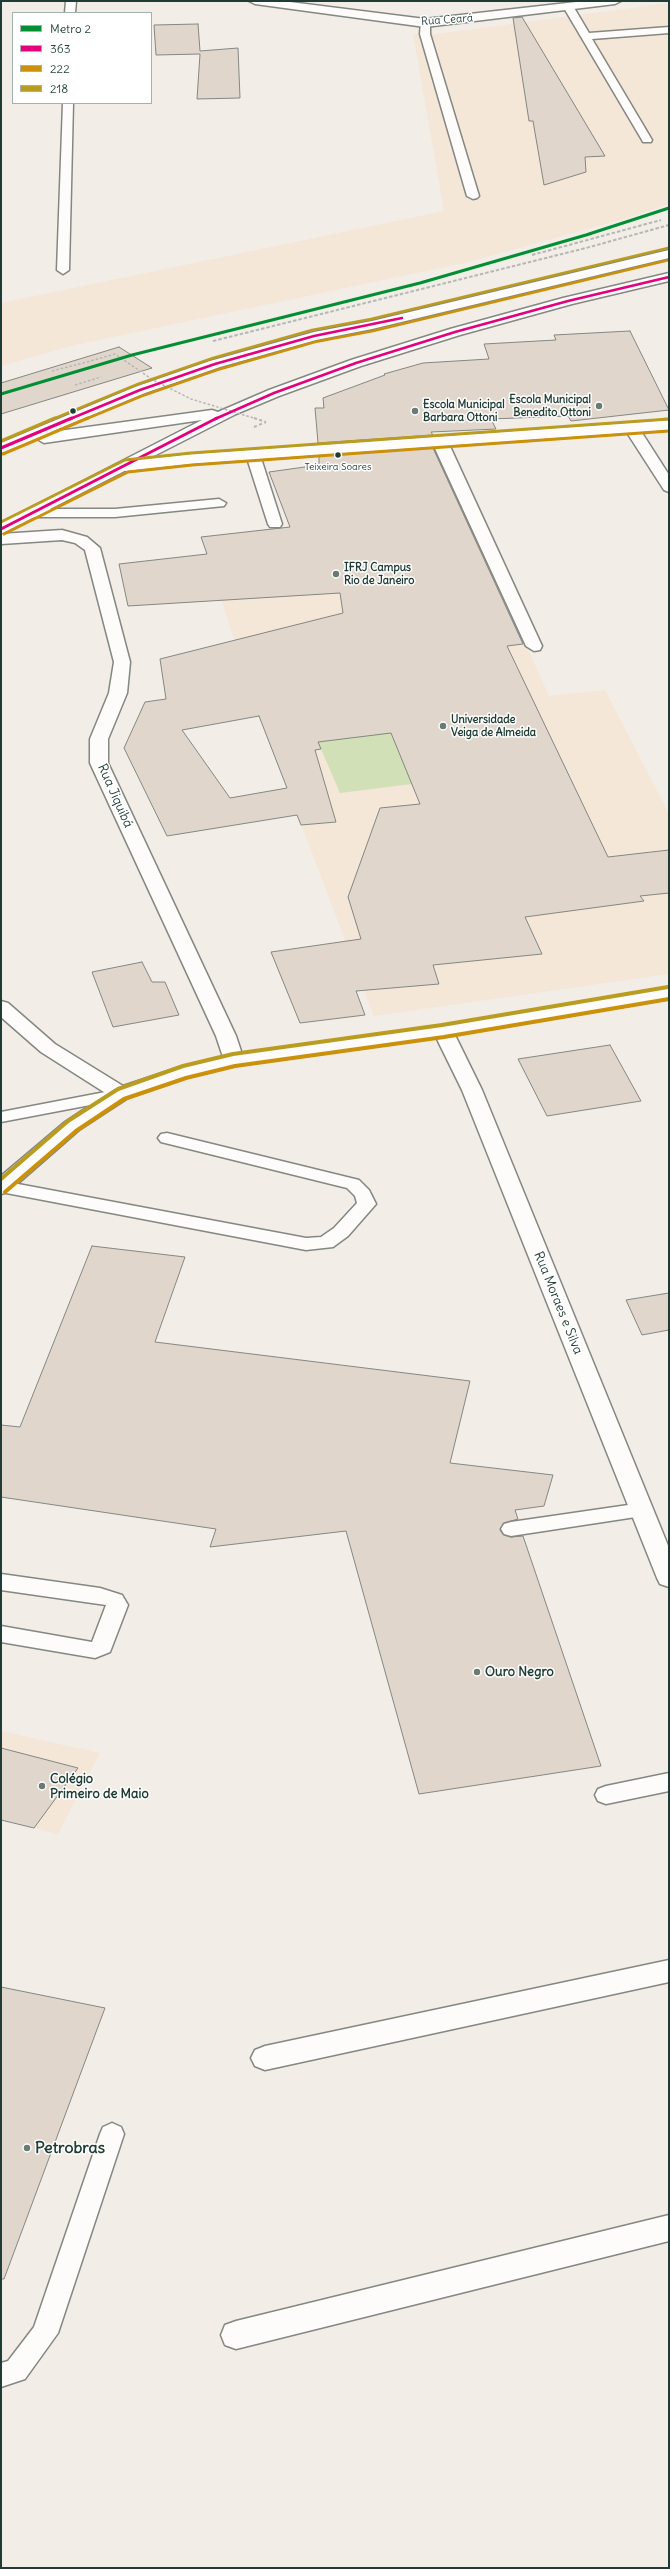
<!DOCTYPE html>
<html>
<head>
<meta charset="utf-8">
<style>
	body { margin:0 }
	#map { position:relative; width:670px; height:2569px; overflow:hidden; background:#f3ede7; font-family:Delius,sans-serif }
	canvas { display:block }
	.frame { position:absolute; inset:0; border:2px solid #1f3d34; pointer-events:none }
	.legend { position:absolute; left:12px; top:12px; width:140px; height:92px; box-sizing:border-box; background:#fff; border:1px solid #a5b1ae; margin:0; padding:5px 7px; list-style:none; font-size:12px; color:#1f3d34 }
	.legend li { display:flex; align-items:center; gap:8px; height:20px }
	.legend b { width:20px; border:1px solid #a5b1ae }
</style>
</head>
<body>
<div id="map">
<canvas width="670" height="2569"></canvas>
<div class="frame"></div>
<ul class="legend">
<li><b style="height:5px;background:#028f34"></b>Metro 2</li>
<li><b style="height:5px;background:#e5007d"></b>363</li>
<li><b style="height:5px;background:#cc910a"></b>222</li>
<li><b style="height:5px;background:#ba9c20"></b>218</li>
</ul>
</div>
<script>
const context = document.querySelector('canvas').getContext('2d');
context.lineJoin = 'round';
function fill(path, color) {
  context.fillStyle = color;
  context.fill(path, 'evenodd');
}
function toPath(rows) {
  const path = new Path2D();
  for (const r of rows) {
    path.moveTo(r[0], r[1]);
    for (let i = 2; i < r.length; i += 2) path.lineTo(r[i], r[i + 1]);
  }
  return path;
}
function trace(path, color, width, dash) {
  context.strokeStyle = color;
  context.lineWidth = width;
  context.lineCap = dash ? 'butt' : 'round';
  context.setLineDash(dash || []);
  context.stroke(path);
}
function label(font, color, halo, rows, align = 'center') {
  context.font = font + ' Delius,sans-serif';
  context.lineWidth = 3;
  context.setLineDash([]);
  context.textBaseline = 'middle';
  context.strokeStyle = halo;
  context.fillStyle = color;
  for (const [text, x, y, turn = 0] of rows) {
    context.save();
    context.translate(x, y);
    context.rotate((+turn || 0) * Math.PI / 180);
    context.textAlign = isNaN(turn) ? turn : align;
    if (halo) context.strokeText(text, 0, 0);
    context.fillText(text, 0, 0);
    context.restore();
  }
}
const built = toPath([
	[669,3,669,204,627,218,469,262,75,345,1,366,1,303,444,211,413,34,436,34],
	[438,449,549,696,605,690,669,814,669,974,374,1016,253,698,201,537,290,527,269,472],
	[1,1731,100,1753,58,1834,1,1820]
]);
const green = toPath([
	[391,733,412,784,340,793,318,742]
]);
const building = toPath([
	[522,17,605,156,585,157,586,172,544,185,533,121,529,121,513,18,522,17],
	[198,24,200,51,238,48,240,98,197,99,200,54,156,55,154,25,198,24],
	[630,331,669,410,571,421,568,416,491,419,496,429,431,432,433,435,318,443,315,408,324,408,323,398,385,375,384,374,423,363,489,359,484,344,556,340,554,335,630,331],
	[119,347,152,368,1,414,1,383,119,347],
	[433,448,523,644,507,646,608,857,669,850,669,893,640,896,644,901,525,917,542,954,433,965,439,984,356,991,365,1015,300,1023,271,952,361,939,348,897,380,808,420,804,391,733,318,742,321,749,315,750,336,822,301,825,297,815,167,836,124,748,145,702,166,699,160,659,343,613,340,593,128,606,119,564,207,554,201,537,290,527,269,472,319,465,319,456,433,448],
	[259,716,287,788,230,798,182,730,259,716],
	[142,962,152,982,165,982,179,1015,113,1027,92,972,142,962],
	[610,1045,641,1101,547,1116,518,1059,610,1045],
	[92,1246,185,1257,155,1342,470,1381,450,1463,553,1475,544,1506,515,1510,518,1519,504,1523,500,1530,504,1535,511,1537,523,1536,601,1766,419,1794,346,1531,210,1547,216,1529,1,1497,1,1425,20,1427,92,1246],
	[669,1293,669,1330,642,1335,626,1300,669,1293],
	[1,1748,78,1768,34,1828,1,1820,1,1748],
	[1,1987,105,2008,4,2279,1,2279,1,1987]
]);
const path = toPath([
	[52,371,87,362],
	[75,385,101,377]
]);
const service = toPath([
	[66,1,76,1,75,13,65,13,66,1],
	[565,6,573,6,589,33,669,27,669,33,592,39,652,140,651,142,643,142,642,140,564,8,565,6],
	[421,21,430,23,430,34,479,196,477,198,473,199,467,196,420,34,421,21],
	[63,103,73,103,69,270,63,274,57,270,63,103],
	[253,451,260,455,282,524,280,527,270,527,268,524,246,455,253,451],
	[219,499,226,503,224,506,115,517,34,517,27,513,34,509,115,509,219,499],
	[121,1089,127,1090,130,1094,127,1098,1,1122,1,1112,121,1089],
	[167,1133,359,1180,369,1190,376,1204,348,1236,333,1247,306,1250,1,1192,2,1181,306,1238,321,1237,334,1228,357,1203,355,1196,347,1188,161,1142,158,1138,161,1134,167,1133],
	[642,1503,649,1505,652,1510,649,1515,511,1536,504,1534,501,1529,504,1524,511,1522,642,1503],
	[1,1574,100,1588,122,1595,128,1605,110,1652,95,1658,1,1642,1,1626,92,1642,106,1605,1,1590,1,1574],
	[669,1773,669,1791,606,1804,598,1801,595,1795,598,1789,606,1786,669,1773],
	[112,2123,121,2127,124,2134,58,2333,25,2379,1,2387,1,2363,8,2361,34,2327,100,2134,103,2127,112,2123]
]);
const minor = toPath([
	[632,423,637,425,669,475,669,492,664,490,624,428,632,423],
	[440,437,448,442,542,646,540,650,534,651,526,646,432,442,440,437],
	[62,530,87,537,100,548,130,662,127,693,108,739,108,763,236,1036,244,1060,241,1064,227,1064,224,1060,216,1036,90,763,90,739,109,693,114,662,85,550,75,543,62,540,1,544,1,534,62,530],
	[443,1025,450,1027,453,1031,482,1090,669,1548,669,1587,660,1584,657,1578,462,1090,433,1031,436,1027,443,1025],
	[669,1960,669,1982,265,2070,255,2066,251,2058,255,2050,265,2046,669,1960],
	[669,2215,669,2241,236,2349,225,2345,221,2335,225,2325,236,2321,669,2215]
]);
const tertiary = toPath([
	[249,1,282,1,425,19,585,1,621,1,615,4,425,27,255,4,249,1],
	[669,420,669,430,191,464,126,471,118,466,126,461,191,454,669,420],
	[669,987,669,999,443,1037,234,1066,191,1076,128,1098,79,1130,8,1192,1,1194,1,1176,65,1122,107,1094,41,1052,1,1017,1,1001,8,1003,55,1044,123,1086,177,1068,234,1054,443,1025,669,987]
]);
const primary = toPath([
	[669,250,669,258,372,329,316,340,220,367,145,393,51,432,212,410,218,412,269,390,351,360,450,329,563,298,669,273,669,281,572,304,460,335,361,366,279,396,236,414,1,534,1,523,202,420,44,443,37,439,1,453,1,443,135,387,210,361,314,332,372,321,669,250]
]);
const rail = toPath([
	[532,255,661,220],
	[213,341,586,248,669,225]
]);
const pathBridgeFar1 = toPath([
	[87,362,115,354,153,380,191,399,257,419]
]);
const pathBridge = toPath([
	[254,418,266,422],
	[254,427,266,422]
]);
const bus1Far1 = toPath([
	[70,419,140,390,215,364,314,336,402,318],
	[215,419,274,393,356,363,455,332,568,301,669,277]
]);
const bus1 = toPath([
	[1,448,72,418],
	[1,529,217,418]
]);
const bus2Far2 = toPath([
	[86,419,142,396,217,370,315,342,373,331,669,260]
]);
const bus2Far1 = toPath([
	[3,454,88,418],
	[4,534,128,472,192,465,669,431]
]);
const bus2 = toPath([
	[5,1192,76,1131,124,1099,186,1078,235,1066,444,1037,669,999]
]);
const bus3Far2 = toPath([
	[53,419,138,384,213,358,312,330,371,319,668,248],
	[664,419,669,419]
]);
const bus3Far1 = toPath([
	[1,441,55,418],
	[1,522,125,460,191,453,669,419]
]);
const bus3 = toPath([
	[1,1179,68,1121,118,1089,183,1066,233,1054,442,1025,668,987]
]);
const metro1 = toPath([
	[1,394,132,355,420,283,586,235,669,208]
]);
const markers = [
	[599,406,4,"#697b73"],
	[73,411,3.5,"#1f3d34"],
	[415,411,4,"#697b73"],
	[338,455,3.5,"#1f3d34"],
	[336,574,4,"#697b73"],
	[443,726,4,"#697b73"],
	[477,1672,4,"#697b73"],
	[42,1786,4,"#697b73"],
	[27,2148,4,"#697b73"]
];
const farBusnames = [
	["Teixeira Soares",338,467]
];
const farStreetnames = [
	["Rua Ceará",447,20,-4]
];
const farPoinames = [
	["Escola Municipal",591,400,"right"],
	["Benedito Ottoni",591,413,"right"],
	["Escola Municipal",423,405],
	["Barbara Ottoni",423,418],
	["IFRJ Campus",344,568],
	["Rio de Janeiro",344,581],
	["Universidade",451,720],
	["Veiga de Almeida",451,733]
];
const streetNames = [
	["Rua Jiquibá",115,796,66],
	["Rua Moraes e Silva",558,1303,68]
];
const poiNames = [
	["Ouro Negro",485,1672],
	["Colégio",50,1779],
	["Primeiro de Maio",50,1794]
];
const nearPoinames = [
	["Petrobras",35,2148]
];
fill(built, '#f4e7d8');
fill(green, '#d1e0b7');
fill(building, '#e0d6cc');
trace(building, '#848782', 1);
trace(service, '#848782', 3);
trace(minor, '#848782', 3);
trace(tertiary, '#848782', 3);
trace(primary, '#848782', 3);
trace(path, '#b4b7b5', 1.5, [2.5, 2]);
fill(service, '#fdfcfb');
fill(minor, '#fdfcfb');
fill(tertiary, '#fdfcfb');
fill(primary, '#fdfcfb');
trace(rail, '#b4b7b5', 2, [3.5, 2]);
trace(pathBridgeFar1, '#b4b7b5', 1.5, [2.5, 2]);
trace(pathBridge, '#b4b7b5', 2, [3, 2.5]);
trace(bus1Far1, '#e5007d', 2.5);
trace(bus1, '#e5007d', 3);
trace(bus2Far2, '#cc910a', 2.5);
trace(bus2Far1, '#cc910a', 3);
trace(bus2, '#cc910a', 4);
trace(bus3Far2, '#ba9c20', 2.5);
trace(bus3Far1, '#ba9c20', 3);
trace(bus3, '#ba9c20', 4);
trace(metro1, '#028f34', 3);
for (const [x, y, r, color] of markers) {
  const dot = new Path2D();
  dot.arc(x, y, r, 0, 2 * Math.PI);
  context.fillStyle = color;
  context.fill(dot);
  trace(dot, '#fff', 1.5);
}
label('10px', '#1f3d34', '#fff', farBusnames);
label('11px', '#1f3d34', '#fff', farStreetnames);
label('bold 11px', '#1f3d34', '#fff', farPoinames, 'left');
label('13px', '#1f3d34', '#fff', streetNames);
label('bold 13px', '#1f3d34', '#fff', poiNames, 'left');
label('bold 16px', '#1f3d34', '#fff', nearPoinames, 'left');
</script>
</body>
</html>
